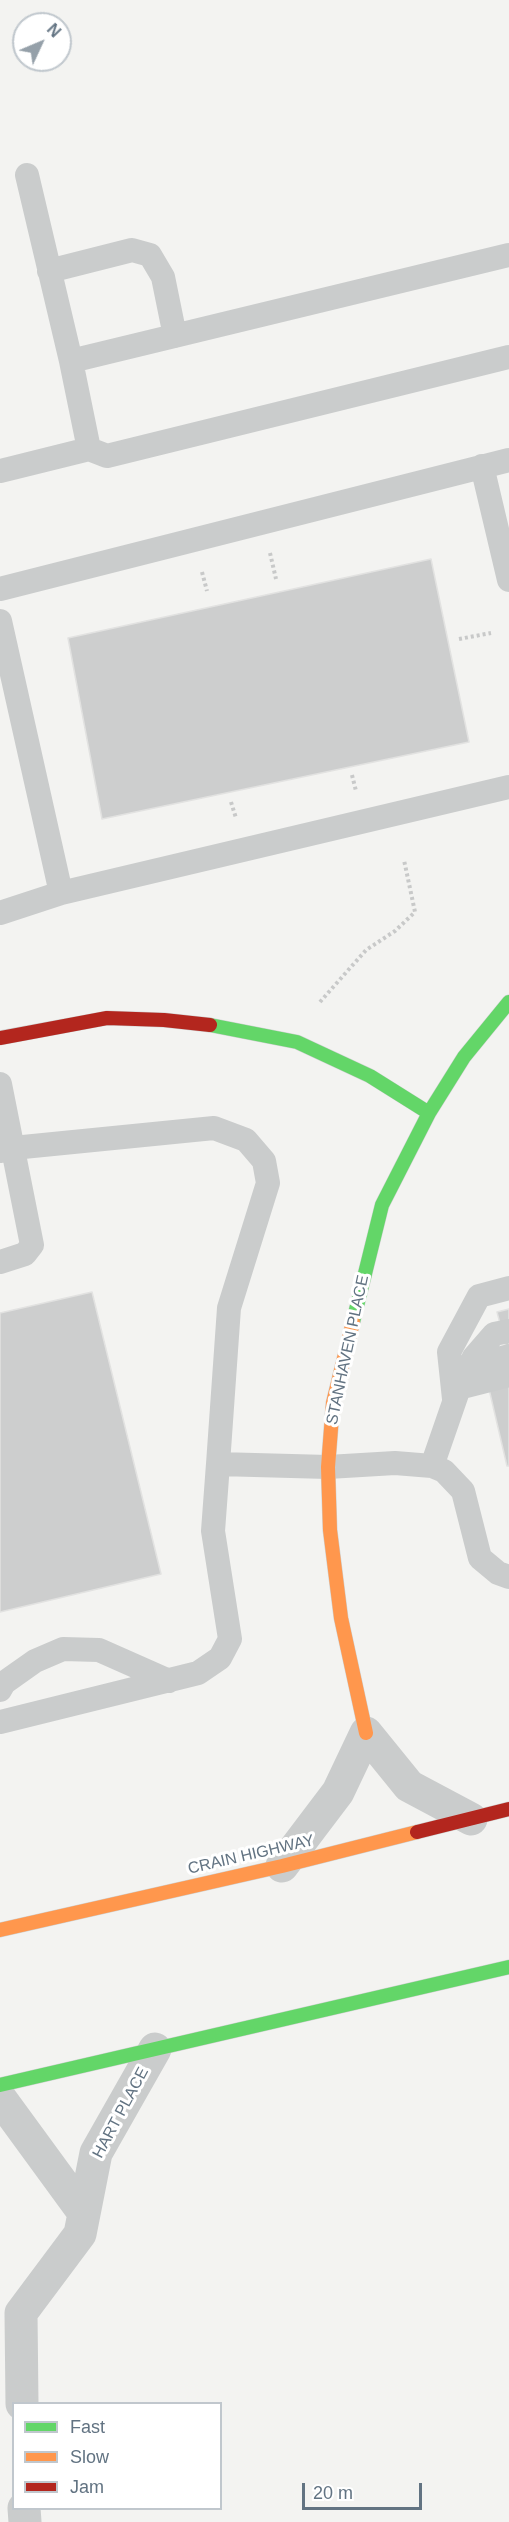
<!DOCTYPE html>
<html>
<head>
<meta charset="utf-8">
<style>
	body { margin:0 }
	#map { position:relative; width:509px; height:2522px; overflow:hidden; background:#f3f3f1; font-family:Helvetica,sans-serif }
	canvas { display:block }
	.legend { position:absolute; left:12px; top:2402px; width:210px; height:108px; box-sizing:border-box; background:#fff; border:2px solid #c0c7cd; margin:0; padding:8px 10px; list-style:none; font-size:18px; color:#627382 }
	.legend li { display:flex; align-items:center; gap:12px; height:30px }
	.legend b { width:30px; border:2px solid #c0c7cd }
	.north { position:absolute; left:12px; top:12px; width:60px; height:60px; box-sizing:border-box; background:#fff; border:2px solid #c0c7cd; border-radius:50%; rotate:46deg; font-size:16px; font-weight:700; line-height:24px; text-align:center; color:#627382 }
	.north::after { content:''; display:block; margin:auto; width:21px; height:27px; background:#95a0a9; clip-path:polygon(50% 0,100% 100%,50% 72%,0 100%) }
	.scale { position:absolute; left:302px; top:2483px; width:120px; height:27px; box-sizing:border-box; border:3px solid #627382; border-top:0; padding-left:8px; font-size:18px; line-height:21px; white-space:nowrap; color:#627382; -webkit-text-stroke:4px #fff; paint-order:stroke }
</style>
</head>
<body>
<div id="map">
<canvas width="509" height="2522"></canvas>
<ul class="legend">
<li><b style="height:8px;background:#63d668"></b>Fast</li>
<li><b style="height:8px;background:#ff974d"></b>Slow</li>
<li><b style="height:8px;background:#b3261e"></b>Jam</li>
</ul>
<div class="north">N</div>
<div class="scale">20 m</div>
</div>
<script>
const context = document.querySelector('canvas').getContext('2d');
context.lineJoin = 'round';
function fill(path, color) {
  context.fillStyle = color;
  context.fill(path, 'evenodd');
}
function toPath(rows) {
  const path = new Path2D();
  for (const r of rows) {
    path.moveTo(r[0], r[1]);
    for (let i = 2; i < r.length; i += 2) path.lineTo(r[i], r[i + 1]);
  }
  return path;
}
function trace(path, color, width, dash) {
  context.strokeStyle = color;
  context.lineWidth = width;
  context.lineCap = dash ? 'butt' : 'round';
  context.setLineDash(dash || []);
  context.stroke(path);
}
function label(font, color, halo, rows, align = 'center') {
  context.font = font + ' Helvetica,sans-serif';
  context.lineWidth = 6;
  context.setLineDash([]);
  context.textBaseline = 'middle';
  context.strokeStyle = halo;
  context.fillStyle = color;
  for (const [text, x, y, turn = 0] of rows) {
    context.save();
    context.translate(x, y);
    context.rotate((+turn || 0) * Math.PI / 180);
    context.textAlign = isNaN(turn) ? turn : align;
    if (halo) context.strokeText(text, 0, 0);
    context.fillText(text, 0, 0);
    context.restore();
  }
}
const building = toPath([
	[431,559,469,742,102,819,68,638,431,559],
	[92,1292,161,1574,0,1612,0,1313,92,1292],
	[509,1309,509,1358,497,1312,509,1309],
	[509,1384,509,1466,507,1466,489,1389,509,1384]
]);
const path = toPath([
	[270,553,276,579],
	[202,572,207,591],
	[459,639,491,633],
	[352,775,356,791],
	[231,802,236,818],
	[320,1002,366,950,395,931,415,912,404,860]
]);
const lane = toPath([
	[27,175,71,361],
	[49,271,132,250,150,255,163,277,175,336],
	[89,449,107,456,509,357],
	[482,466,509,580],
	[0,471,89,449,71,361,509,255],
	[0,589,509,460],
	[0,621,61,893],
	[0,913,61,893,509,787],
	[0,1084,32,1245,25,1254,0,1262],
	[0,1151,13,1148,214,1128,246,1140,264,1161,268,1183,229,1308,218,1464],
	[469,1367,509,1356],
	[459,1388,509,1375],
	[454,1399,449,1352,479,1296,509,1288],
	[432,1466,459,1388,474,1357,494,1334,509,1331],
	[0,1690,4,1683,35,1661,63,1649,99,1650,169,1681],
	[0,1722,198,1673,220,1658,230,1639,213,1531,218,1464,328,1467,395,1463,432,1466,444,1471,463,1491,480,1558,498,1573,509,1577]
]);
const street = toPath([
	[282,1866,338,1792,366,1733,409,1786,471,1819],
	[0,2098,84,2213],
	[22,2404,21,2313,80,2234,96,2153,155,2049],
	[24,2508,25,2522]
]);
const fast = toPath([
	[210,1025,297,1042,370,1076,429,1113],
	[353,1322,382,1205,429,1113,464,1057,509,1002],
	[0,2085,509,1967]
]);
const slow = toPath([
	[353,1322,333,1403,328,1467,330,1530,341,1618,366,1733],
	[0,1930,282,1866,417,1832]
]);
const jam = toPath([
	[0,1038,107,1018,164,1020,210,1025],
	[417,1832,509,1809]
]);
const streetNames = [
	["STANHAVEN PLACE",348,1350,-78],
	["CRAIN HIGHWAY",251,1855,-13],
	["HART PLACE",121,2113,-62]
];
fill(building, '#cdcece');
trace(building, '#e2e2e1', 1.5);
trace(fast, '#cfd1d1', 15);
trace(slow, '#cfd1d1', 15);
trace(jam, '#cfd1d1', 15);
trace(path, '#c8c9c9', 4, [3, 3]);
trace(lane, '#cacccc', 24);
trace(street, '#cacccc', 33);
trace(fast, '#63d668', 14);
trace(slow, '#ff974d', 14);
trace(jam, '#b3261e', 14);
label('16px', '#627382', '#fff', streetNames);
</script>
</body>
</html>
